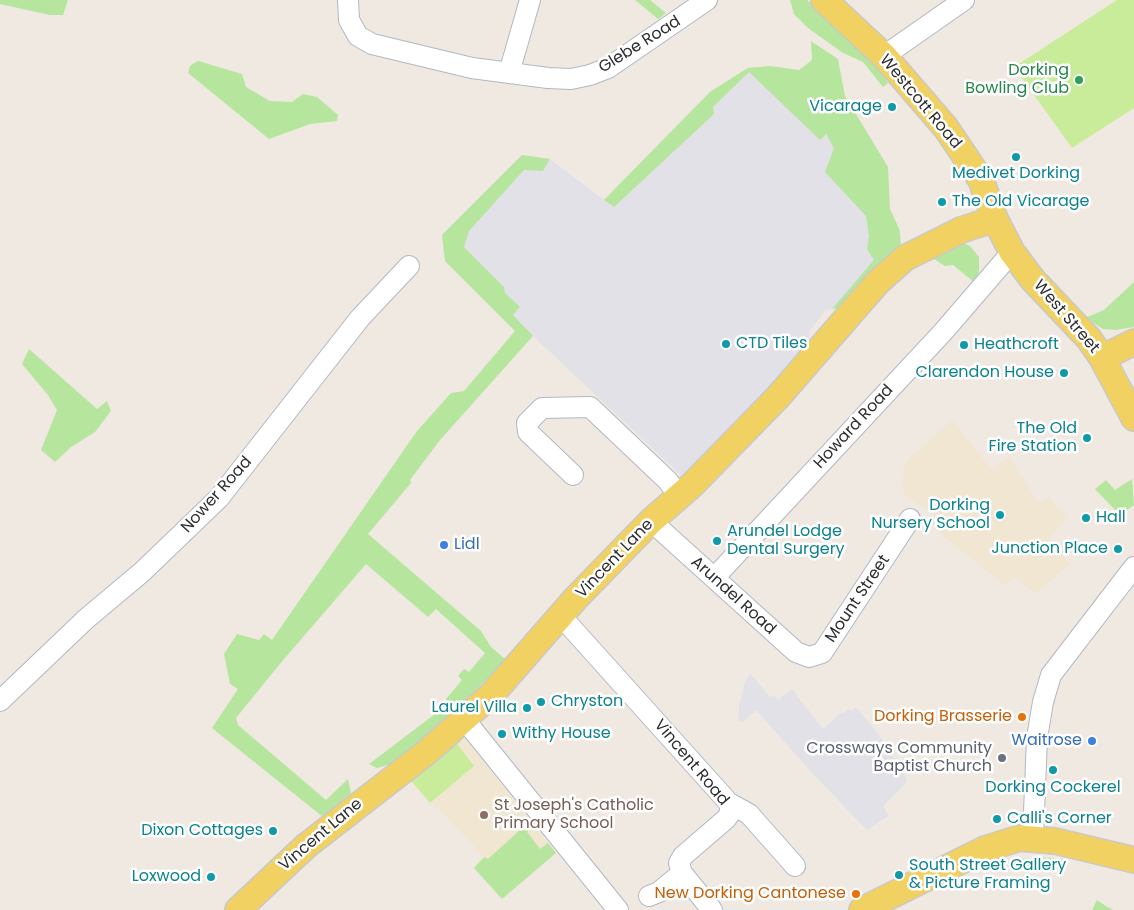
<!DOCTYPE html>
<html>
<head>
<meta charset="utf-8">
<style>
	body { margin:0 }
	canvas { display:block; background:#efe9e1 }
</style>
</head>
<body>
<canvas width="1134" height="910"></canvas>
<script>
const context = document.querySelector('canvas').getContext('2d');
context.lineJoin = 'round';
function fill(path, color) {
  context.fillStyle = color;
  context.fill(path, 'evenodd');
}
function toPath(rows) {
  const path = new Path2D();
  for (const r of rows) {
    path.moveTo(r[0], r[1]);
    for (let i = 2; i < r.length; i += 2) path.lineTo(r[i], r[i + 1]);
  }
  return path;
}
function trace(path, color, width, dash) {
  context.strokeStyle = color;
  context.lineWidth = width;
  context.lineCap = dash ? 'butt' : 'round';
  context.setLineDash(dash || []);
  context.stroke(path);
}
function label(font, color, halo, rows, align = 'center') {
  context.font = font + ' Poppins,sans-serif';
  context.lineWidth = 5;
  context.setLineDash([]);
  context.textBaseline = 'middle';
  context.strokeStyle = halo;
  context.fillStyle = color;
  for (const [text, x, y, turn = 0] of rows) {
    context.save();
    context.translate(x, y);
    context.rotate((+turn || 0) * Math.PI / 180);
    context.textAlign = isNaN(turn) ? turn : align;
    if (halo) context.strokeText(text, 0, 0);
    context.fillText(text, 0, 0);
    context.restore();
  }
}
const industrial = toPath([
	[770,66,826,105,884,261,843,307,826,310,811,329,805,352,685,479,533,336,515,331,445,261,442,235,522,155,550,159,604,200,710,92,748,68],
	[750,673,770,697,773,695,778,700,792,689,823,729,842,712,844,713,849,709,851,711,856,707,879,735,907,779,905,784,883,806,889,816,867,830,814,775,756,710,743,722,738,721,739,707,745,682]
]);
const education = toPath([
	[952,420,992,470,1009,457,1039,503,1049,497,1066,518,1048,541,1070,564,1039,591,1033,592,1015,577,1004,585,937,531,941,519,905,495,902,484,903,471,907,461],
	[461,734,556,853,502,899,474,868,484,857,407,776]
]);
const green = toPath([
	[0,0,68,0,63,15,50,15,0,4],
	[635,0,650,0,666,13,658,19],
	[790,0,807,0,820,11,878,68,888,83,883,87,863,62,843,53,808,28,794,14],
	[811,41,838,59,845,96,888,167,890,209,900,231,901,248,843,307,832,309,874,260,867,249,869,236,866,216,825,172,834,148,826,134,820,140,749,72,713,107,714,114,614,207,604,200,710,92,748,68,770,66,799,70,812,60],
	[198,61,242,74,246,87,270,101,292,102,303,94,317,97,338,115,337,121,310,124,269,139,188,73,190,66],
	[522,155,550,159,543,171,524,170,469,231,464,247,504,287,505,293,520,307,513,315,533,336,440,440,410,480,411,483,368,534,481,631,491,647,506,660,440,725,391,764,377,768,369,764,447,705,446,699,462,680,458,676,464,669,469,672,485,653,436,609,428,617,366,564,279,665,236,718,238,725,326,800,348,779,351,793,323,817,212,728,238,689,230,684,224,654,237,634,259,640,264,634,272,640,417,431,451,393,464,391,515,331,445,261,442,235],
	[957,240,970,246,979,257,979,272,974,282,953,265,945,266,934,259,933,251],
	[1134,282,1134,327,1116,330,1103,329,1085,318,1104,310],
	[29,349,97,409,107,401,111,411,95,432,71,447,55,462,41,450,57,410,48,395,22,364],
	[1132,479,1134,505,1120,515,1095,489,1106,480,1115,490],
	[530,821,534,826,527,832,540,849,548,843,556,853,502,899,474,868,484,857,488,859],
	[1037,857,1063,859,1065,868,1016,870,1007,866,1020,859,1030,858,1030,865,1038,864],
	[1097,900,1106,906,1113,910,1092,910]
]);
const pitch = toPath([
	[1117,0,1134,0,1134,108,1072,148,1014,67],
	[454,740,474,766,430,803,407,776]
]);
const minor = toPath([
	[348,0,349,20,358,36,372,44,472,68,548,78,571,79,590,75,608,68,707,0],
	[884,56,964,0],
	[509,73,530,0],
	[573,475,528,432,527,423,542,408,590,407,668,481,679,496],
	[651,521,796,652,809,657,822,653,910,519],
	[714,578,943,332,1012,252],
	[561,616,729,803,731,812,726,819,683,856,679,863,682,873,712,910],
	[0,701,86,619,142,572,219,498,360,318,409,266],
	[464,719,618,910],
	[729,803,749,814,795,866],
	[1033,837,1037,738,1043,702,1051,675,1134,567],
	[649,896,659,892,682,873]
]);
const major = toPath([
	[824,0,884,56,946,128,981,180,995,219,1012,252,1033,280,1089,339,1102,358,1134,418],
	[1102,358,1134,342],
	[238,910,306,846,427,752,492,694,576,598,651,521,692,485,777,398,878,282,905,258,961,230,995,219],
	[862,910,985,849,1020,838,1055,841,1134,860]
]);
const markers = [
	[1079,80,5,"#2e9e5b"],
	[892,107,5,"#0f9aa8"],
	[1016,157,5,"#0f9aa8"],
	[942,202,5,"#0f9aa8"],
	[726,344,5,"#0f9aa8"],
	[964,345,5,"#0f9aa8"],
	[1064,373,5,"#0f9aa8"],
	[1087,438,5,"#0f9aa8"],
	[1000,515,5,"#0f9aa8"],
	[1086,518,5,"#0f9aa8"],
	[717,541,5,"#0f9aa8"],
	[444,545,5,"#3f7fe0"],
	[1118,549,5,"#0f9aa8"],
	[541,702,5,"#0f9aa8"],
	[527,708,5,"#0f9aa8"],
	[1022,717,5,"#e8710a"],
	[502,734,5,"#0f9aa8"],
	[1092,741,5,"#3f7fe0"],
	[1002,758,5,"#6b7280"],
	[1053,770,5,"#0f9aa8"],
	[484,815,5,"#8d6e63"],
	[997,819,5,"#0f9aa8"],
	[273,831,5,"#0f9aa8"],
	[899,875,5,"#0f9aa8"],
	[211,877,5,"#0f9aa8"],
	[856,894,5,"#e8710a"]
];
const streetNames = [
	["Glebe Road",640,45,-32],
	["Westcott Road",920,102,50],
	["West Street",1066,317,49],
	["Howard Road",854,427,-47],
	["Nower Road",217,495,-48],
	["Vincent Lane",615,559,-46],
	["Arundel Road",733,596,42],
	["Mount Street",858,599,-56],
	["Vincent Road",691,763,50],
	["Vincent Lane",321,835,-40]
];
const leisureNames = [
	["Dorking",1069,71],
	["Bowling Club",1069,89]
];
const cultureNames = [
	["Vicarage",882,107,"right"],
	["Medivet Dorking",1016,174,"center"],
	["The Old Vicarage",952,202],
	["CTD Tiles",736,344],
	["Heathcroft",974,345],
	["Clarendon House",1054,373,"right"],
	["The Old",1077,429,"right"],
	["Fire Station",1077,447,"right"],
	["Dorking",990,506,"right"],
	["Nursery School",990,524,"right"],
	["Hall",1096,518],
	["Arundel Lodge",727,532],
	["Dental Surgery",727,550],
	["Junction Place",1108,549,"right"],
	["Chryston",551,702],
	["Laurel Villa",517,708,"right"],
	["Withy House",512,734],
	["Dorking Cockerel",1053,788,"center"],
	["Calli's Corner",1007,819],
	["Dixon Cottages",263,831,"right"],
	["South Street Gallery",909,866],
	["& Picture Framing",909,884],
	["Loxwood",201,877,"right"]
];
const shopNames = [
	["Lidl",454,545],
	["Waitrose",1082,741,"right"]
];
const foodNames = [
	["Dorking Brasserie",1012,717],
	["New Dorking Cantonese",846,894]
];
const worshipNames = [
	["Crossways Community",992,749],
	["Baptist Church",992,767]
];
const educationNames = [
	["St Joseph's Catholic",494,806],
	["Primary School",494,824]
];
fill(industrial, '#e3e1e8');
fill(education, '#f0e6d1');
fill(green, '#b6e59e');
fill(pitch, '#c9ec9a');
trace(minor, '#b4b7c1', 22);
trace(major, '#c9c9c9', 28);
trace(minor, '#fff', 20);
trace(major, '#f2d163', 25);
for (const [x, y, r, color] of markers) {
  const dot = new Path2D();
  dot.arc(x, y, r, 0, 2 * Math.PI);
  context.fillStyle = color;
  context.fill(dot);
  trace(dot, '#fff', 2);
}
label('16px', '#2e2e2e', '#fff', streetNames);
label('16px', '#27864d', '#fff', leisureNames, 'right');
label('16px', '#0d838f', '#fff', cultureNames, 'left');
label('16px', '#366cbe', '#fff', shopNames, 'left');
label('16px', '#c56008', '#fff', foodNames, 'right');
label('16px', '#5b616d', '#fff', worshipNames, 'right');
label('16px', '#785e54', '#fff', educationNames, 'left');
</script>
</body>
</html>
